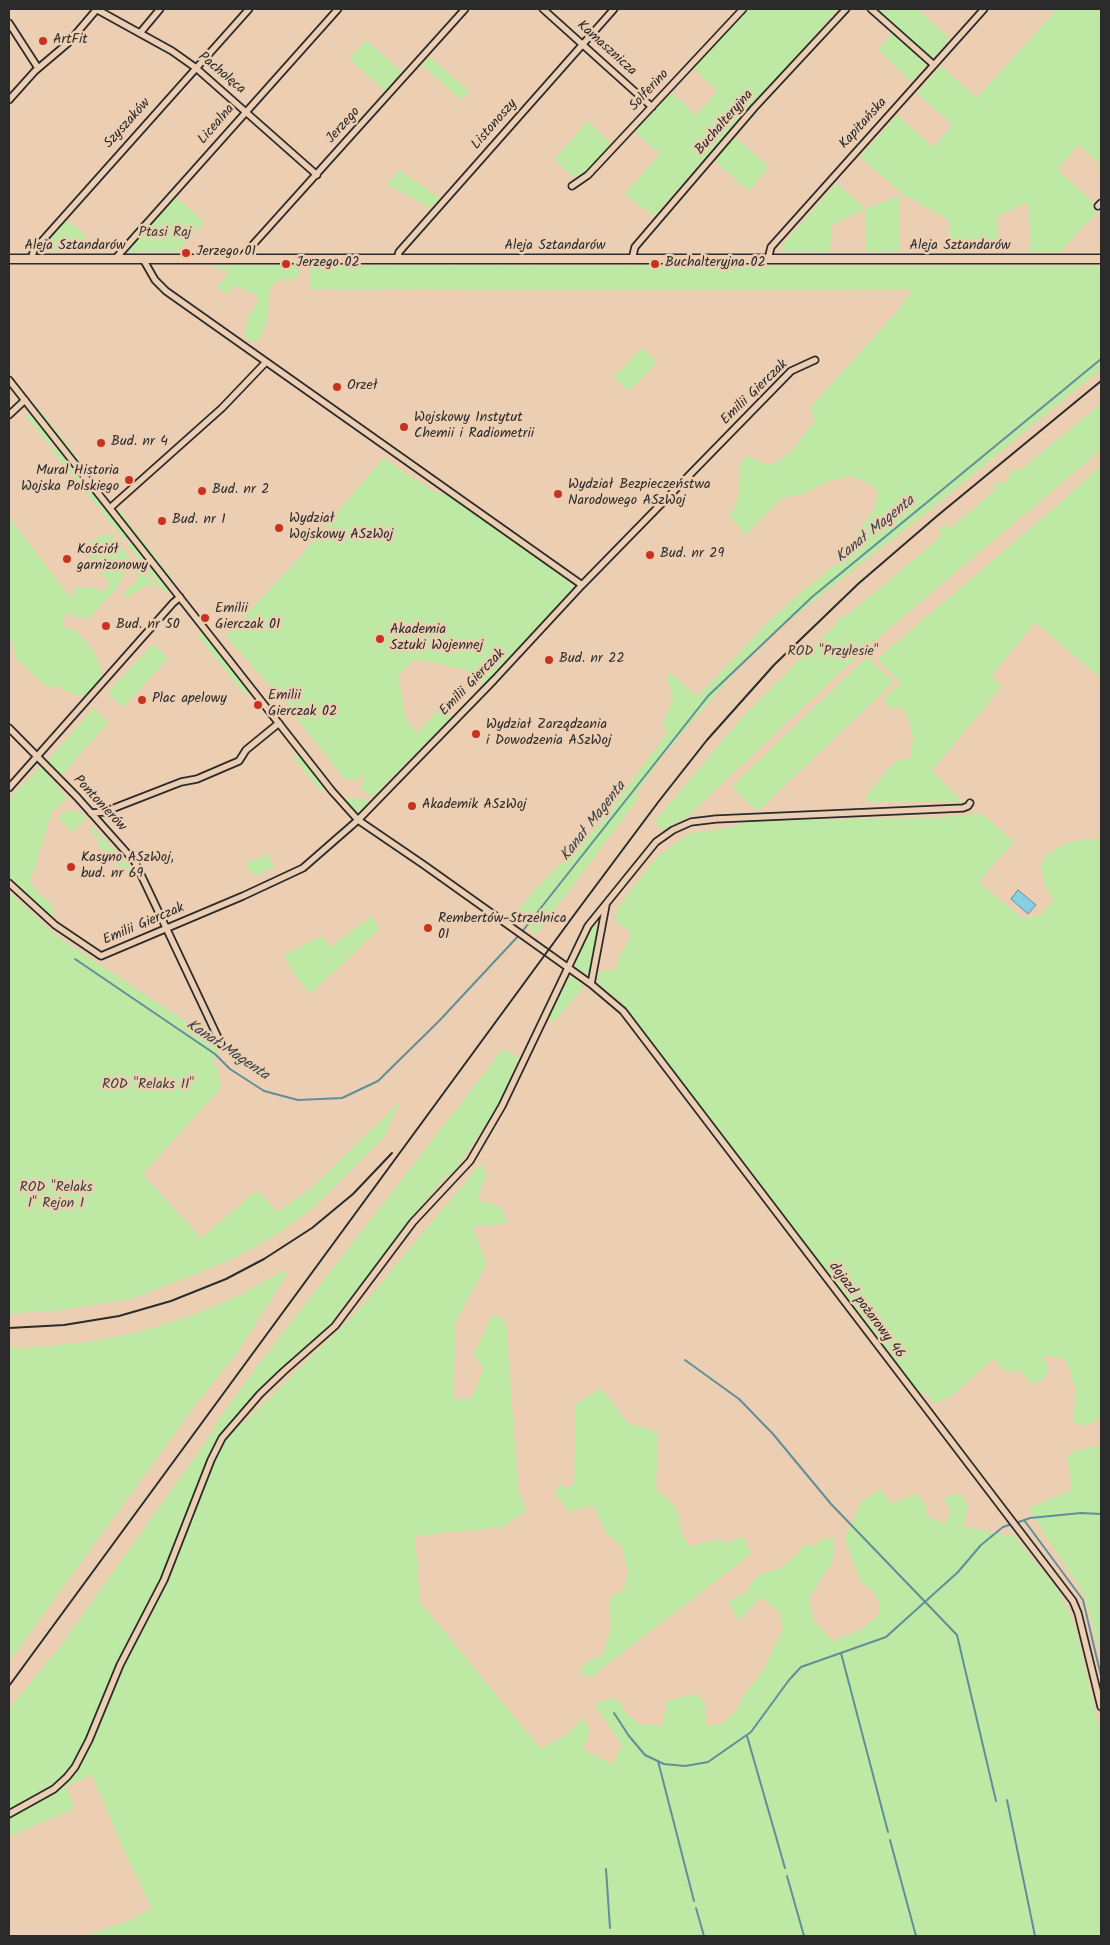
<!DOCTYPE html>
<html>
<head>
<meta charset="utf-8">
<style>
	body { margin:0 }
	#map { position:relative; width:1110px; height:1945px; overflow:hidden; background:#ecceb3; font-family:Kalam,sans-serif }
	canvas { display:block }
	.frame { position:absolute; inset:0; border:10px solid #2b2b2b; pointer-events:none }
</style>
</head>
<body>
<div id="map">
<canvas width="1110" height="1945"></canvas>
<div class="frame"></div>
</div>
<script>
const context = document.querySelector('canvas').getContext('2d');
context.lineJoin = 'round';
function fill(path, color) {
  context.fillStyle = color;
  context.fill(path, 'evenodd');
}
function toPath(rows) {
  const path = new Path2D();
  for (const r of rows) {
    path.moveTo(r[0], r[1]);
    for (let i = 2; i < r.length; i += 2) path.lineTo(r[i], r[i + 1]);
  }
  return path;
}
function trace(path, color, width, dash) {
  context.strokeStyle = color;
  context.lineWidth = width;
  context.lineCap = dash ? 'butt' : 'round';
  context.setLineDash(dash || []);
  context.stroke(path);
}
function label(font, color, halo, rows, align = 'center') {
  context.font = font + ' Kalam,sans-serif';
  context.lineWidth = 5;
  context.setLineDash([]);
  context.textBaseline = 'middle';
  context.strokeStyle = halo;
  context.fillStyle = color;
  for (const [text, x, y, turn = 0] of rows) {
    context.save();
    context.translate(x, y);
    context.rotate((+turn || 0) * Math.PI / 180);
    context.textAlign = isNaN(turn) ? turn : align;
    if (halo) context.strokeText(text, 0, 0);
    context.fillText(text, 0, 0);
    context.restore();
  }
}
const green = toPath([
	[747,9,838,9,654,216,624,194,660,154,635,132,671,92,696,115,717,91,693,68],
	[876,9,917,9,950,38,932,59],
	[1057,9,1101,9,1101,165,1079,145,1057,169,1100,209,1060,252,1030,252,1028,202,997,217,998,251,951,251,949,220,904,195,860,157,897,115,933,147,953,125,917,93,941,66,977,98],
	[892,33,927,64,912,82,878,50],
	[366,40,402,72,385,91,349,59],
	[430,57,469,91,461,100,422,65],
	[588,121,612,144,585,174,578,174,574,178,554,159],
	[735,137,769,167,749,191,714,160],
	[399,170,440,198,430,208,387,184],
	[836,183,866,209,900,195,900,251,866,251,866,209,832,225,830,251,783,251,781,247],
	[176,197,204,222,178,251,128,251],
	[67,220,87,237,74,251,42,251,41,249],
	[214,265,299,265,299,275,295,278,281,280,275,283,269,291,268,315,264,331,256,343,243,336,246,330,247,318,259,300,254,293,235,286,229,294,216,288,228,275,228,269,215,269],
	[309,265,1101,266,1101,369,924,515,778,629,736,671,663,756,636,793,638,799,537,934,512,916,526,902,524,901,600,824,667,733,663,723,673,698,667,679,670,672,697,697,764,626,793,599,851,552,856,533,873,512,878,492,872,485,850,476,829,481,806,493,781,498,746,535,730,517,738,499,740,463,747,456,770,465,779,461,793,449,815,421,810,408,899,309,912,290,309,289],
	[642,348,657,362,629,391,614,377],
	[1101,404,1101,450,866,648,685,819,663,830,654,822,746,713,818,641,838,623,836,621,842,616,844,618,942,536,938,531,945,524,950,529,995,490,993,487,1000,481,1003,484,1010,478,1008,475,1016,468,1019,471],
	[37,406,50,423,84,466,83,468,35,408],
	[30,413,53,442,49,445,26,416],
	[55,448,59,449,101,504,97,507,51,449],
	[383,458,438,494,443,490,572,582,573,591,483,685,466,670,426,661,414,660,398,676,406,719,417,733,441,707,452,717,372,797,360,787,365,779,361,776,356,782,350,777,346,781,281,698,226,636,299,558],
	[1101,466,1101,678,1035,622,991,677,1002,686,932,771,963,802,869,802,865,797,885,773,897,760,911,758,913,738,908,718,902,707,891,709,883,699,901,683,877,659,1045,516],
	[104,507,126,536,125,541,100,510],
	[117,508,176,583,175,585,123,519,117,511],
	[9,517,70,597,73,594,73,589,89,587,104,591,107,588,109,582,91,561,87,551,90,543,101,535,113,536,129,557,145,571,158,589,148,585,125,599,124,592,136,582,138,574,133,570,126,571,116,589,89,618,78,618,73,614,66,613,63,621,63,626,78,632,93,650,101,667,102,679,87,697,75,695,58,687,45,686,15,657,14,644,9,639],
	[133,543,169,589,165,593,127,544],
	[200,632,204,633,246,686,247,694,245,695,198,636],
	[153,644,168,658,124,707,107,693],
	[867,657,894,682,757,812,732,786],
	[94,708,108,723,61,776,47,761],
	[298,753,328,790,319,789,294,758],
	[41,766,68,799,52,811,34,870,29,880,38,893,49,901,55,912,51,917,9,878,9,799],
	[343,798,367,799,369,804,363,810,355,812],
	[65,811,79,811,86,818,72,832,58,817],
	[978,813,989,819,1014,842,978,882,1023,918,1040,915,1054,901,1046,888,1043,878,1041,866,1046,856,1064,844,1078,840,1101,840,1101,1417,1088,1425,1073,1424,1076,1390,1066,1361,1056,1357,1044,1356,1049,1370,1042,1381,1031,1383,1019,1370,1006,1372,993,1359,953,1395,934,1404,925,1392,919,1395,619,1000,600,986,598,980,598,974,601,972,613,969,617,970,619,963,617,961,631,935,630,932,614,919,620,904,655,859,689,833,733,827,747,821,944,817],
	[93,827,130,867,131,870,124,873,96,843,100,840,89,830],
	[268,854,274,868,256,875,249,871,246,863],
	[9,892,57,936,211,1038,218,1052,212,1062,217,1066,221,1088,143,1174,201,1238,257,1190,277,1212,309,1190,401,1101,384,1137,312,1209,274,1236,235,1258,132,1299,60,1310,9,1314],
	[372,916,379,929,311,994,295,975,284,955,322,936,330,947],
	[592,927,597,927,598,931,592,967,588,972,581,973,575,969,575,961],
	[571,977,575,977,581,982,582,985,580,992,555,1021,550,1021,548,1015,565,981],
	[503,1049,519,1058,500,1103,452,1175,445,1176,325,1330,257,1394,231,1423,238,1428,356,1313,480,1164,487,1173,477,1200,502,1207,507,1224,472,1226,487,1264,456,1321,453,1399,472,1398,483,1368,473,1356,493,1313,506,1322,518,1489,526,1511,503,1527,415,1536,420,1602,540,1748,565,1736,584,1718,590,1730,583,1750,613,1764,622,1745,594,1704,615,1697,628,1715,640,1724,662,1726,667,1701,692,1694,704,1700,707,1726,722,1724,736,1711,743,1696,761,1674,783,1629,779,1612,761,1597,738,1621,728,1601,748,1591,751,1582,759,1575,781,1568,795,1556,805,1544,815,1546,822,1539,834,1537,834,1559,809,1598,813,1620,833,1641,860,1630,880,1614,880,1603,872,1590,860,1581,845,1539,861,1501,881,1489,891,1503,917,1494,925,1503,926,1515,944,1524,951,1514,944,1498,960,1493,968,1506,964,1527,1014,1536,1059,1591,1075,1626,1101,1736,1101,1936,85,1936,131,1920,152,1908,126,1855,92,1775,66,1786,75,1808,9,1837,9,1709,62,1644,205,1443,222,1414,271,1348],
	[284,1270,287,1274,235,1356,196,1404,9,1662,9,1347,36,1347,88,1342,143,1331,193,1315,242,1294],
	[602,1388,627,1422,658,1432,656,1488,677,1509,682,1535,690,1547,714,1540,728,1543,743,1536,751,1554,591,1677,580,1673,585,1662,603,1655,612,1622,609,1614,609,1598,623,1591,628,1573,622,1546,606,1533,593,1506,569,1511,554,1493,560,1484,566,1488,574,1485,576,1404],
	[1101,1445,1101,1657,1085,1596,1028,1508,1072,1490,1067,1456,1073,1452]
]);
const water = toPath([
	[1018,890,1036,905,1028,914,1011,899,1018,890]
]);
const stream = toPath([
	[75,959,215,1054,230,1069,264,1091,298,1100,342,1098,378,1081,439,1021,521,933,708,696,812,597,1101,359],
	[685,1360,739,1399,773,1434,831,1504,957,1635,996,1801],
	[1024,1520,1083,1600,1101,1676],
	[1016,1523,1030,1518,1081,1513,1101,1514],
	[841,1653,888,1832],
	[614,1713,629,1736,645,1755,664,1764,685,1766,708,1762,751,1732,789,1680,801,1667,886,1637,958,1572,981,1545,1003,1527,1012,1524],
	[747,1736,785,1868],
	[658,1761,694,1901],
	[1007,1800,1035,1936],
	[890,1840,916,1936],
	[606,1869,610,1928],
	[787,1876,804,1936],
	[696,1908,704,1936]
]);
const street = toPath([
	[96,9,172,51,196,68,317,175],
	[543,9,652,107],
	[871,9,934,65],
	[9,23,38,68],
	[140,33,160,9],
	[9,100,35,71,68,43,97,9],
	[572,186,588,175,743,9],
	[1098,206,1101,203],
	[31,259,34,250,249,9],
	[115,259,338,9],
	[143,259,155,280,166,291,582,585],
	[240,259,465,9],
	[397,259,399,252,614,9],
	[632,259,635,247,754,108,846,9],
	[768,259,771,247,984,9],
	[9,380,332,791,358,820,424,865,591,984,623,1011,1073,1601,1078,1613,1101,1707],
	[9,415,25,400],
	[110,508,222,408,266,362],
	[9,728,77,797,135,862,221,1044],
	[9,788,173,603,180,597],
	[91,813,104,812,181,782,197,779,239,761,246,750,279,723],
	[9,883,55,925,101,956,243,896,303,868,358,820,494,680,582,585,791,371,815,360],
	[591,984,606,905],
	[9,1814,54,1789,67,1777,75,1767,89,1740,120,1665,164,1580,211,1460,222,1438,260,1394,284,1371,335,1326,413,1222,470,1161,502,1106,588,926,656,842,673,830,691,822,716,819,963,808,968,806,970,803]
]);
const secondary = toPath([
	[9,259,1101,259]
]);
const rail = toPath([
	[9,1328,64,1325,119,1316,171,1301,226,1279,264,1259,312,1228,353,1194,392,1153],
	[9,1686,577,911,659,801,707,740,774,665,858,584,937,516,1101,381]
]);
const markers = [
	[43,41,5,"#c8321e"],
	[186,253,5,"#c8321e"],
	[286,264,5,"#c8321e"],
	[655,264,5,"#c8321e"],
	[337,387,5,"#c8321e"],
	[404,427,5,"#c8321e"],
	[101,443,5,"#c8321e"],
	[129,480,5,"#c8321e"],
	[202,491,5,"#c8321e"],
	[558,494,5,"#c8321e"],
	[162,521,5,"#c8321e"],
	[279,528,5,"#c8321e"],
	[650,555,5,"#c8321e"],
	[67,559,5,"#c8321e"],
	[205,618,5,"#c8321e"],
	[106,626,5,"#c8321e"],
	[380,639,5,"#c8321e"],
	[549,660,5,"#c8321e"],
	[142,700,5,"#c8321e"],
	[258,705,5,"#c8321e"],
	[476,734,5,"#c8321e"],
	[412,806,5,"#c8321e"],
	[71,867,5,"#c8321e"],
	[428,928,5,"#c8321e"]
];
const poiNames = [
	["ArtFit",53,41],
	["Jerzego 01",196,253],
	["Jerzego 02",296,264],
	["Buchalteryjna 02",665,264],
	["Orzeł",347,387],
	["Wojskowy Instytut",414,419],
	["Chemii i Radiometrii",414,435],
	["Bud. nr 4",111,443],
	["Mural Historia",119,472,"right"],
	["Wojska Polskiego",119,488,"right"],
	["Wydział Bezpieczeństwa",568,486],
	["Narodowego ASzWoj",568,502],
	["Bud. nr 2",212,491],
	["Wydział",289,520],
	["Wojskowy ASzWoj",289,536],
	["Bud. nr 1",172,521],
	["Kościół",77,551],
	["garnizonowy",77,567],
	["Bud. nr 29",660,555],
	["Emilii",215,610],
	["Gierczak 01",215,626],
	["Bud. nr 50",116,626],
	["Akademia",390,631],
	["Sztuki Wojennej",390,647],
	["Bud. nr 22",559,660],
	["Emilii",268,697],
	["Gierczak 02",268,713],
	["Plac apelowy",152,700],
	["Wydział Zarządzania",486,726],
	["i Dowodzenia ASzWoj",486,742],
	["Akademik ASzWoj",422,806],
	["Kasyno ASzWoj,",81,859],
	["bud. nr 69",81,875],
	["Rembertów-Strzelnica",438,920],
	["01",438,936]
];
const streetNames = [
	["Kamasznicza",606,49,42],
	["Pacholęca",221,74,40],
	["Solferino",650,91,-47],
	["Buchalteryjna",725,123,-49],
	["Szyszaków",128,124,-48],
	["Kapitańska",864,124,-48],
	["Licealna",217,125,-49],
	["Listonoszy",495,125,-49],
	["Jerzego",344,126,-48],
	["Aleja Sztandarów",75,247],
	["Aleja Sztandarów",555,247],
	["Aleja Sztandarów",960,247],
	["Emilii Gierczak",755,393,-44],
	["Emilii Gierczak",473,683,-46],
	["Pontonierów",99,804,47],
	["Emilii Gierczak",144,925,-23],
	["dojazd pożarowy 46",866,1311,53]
];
const parkNames = [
	["Ptasi Raj",165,234],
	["ROD \"Przylesie\"",833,653],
	["ROD \"Relaks II\"",148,1086],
	["ROD \"Relaks",56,1189],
	["I\" Rejon 1",56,1205]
];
const waterNames = [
	["Kanał Magenta",876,530,-39],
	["Kanał Magenta",594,822,-52],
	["Kanał Magenta",227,1051,34]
];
fill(green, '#bee9a5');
fill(water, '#85d0e5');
trace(water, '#618e9b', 1);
trace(stream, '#618e9b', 2);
trace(street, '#2b2b2b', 9);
trace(secondary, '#2b2b2b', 11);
trace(street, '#ecceb3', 5.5);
trace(secondary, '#ecceb3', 8);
trace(rail, '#2b2b2b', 2);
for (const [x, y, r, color] of markers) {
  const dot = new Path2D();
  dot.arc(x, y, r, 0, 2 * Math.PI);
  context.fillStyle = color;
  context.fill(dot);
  trace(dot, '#ecceb3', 2);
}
label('14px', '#2b2b2b', '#ecceb3', poiNames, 'left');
label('14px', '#2b2b2b', '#ecceb3', streetNames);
label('14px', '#3a3e37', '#ecceb3', parkNames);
label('italic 15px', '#384447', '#ecceb3', waterNames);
</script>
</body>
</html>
